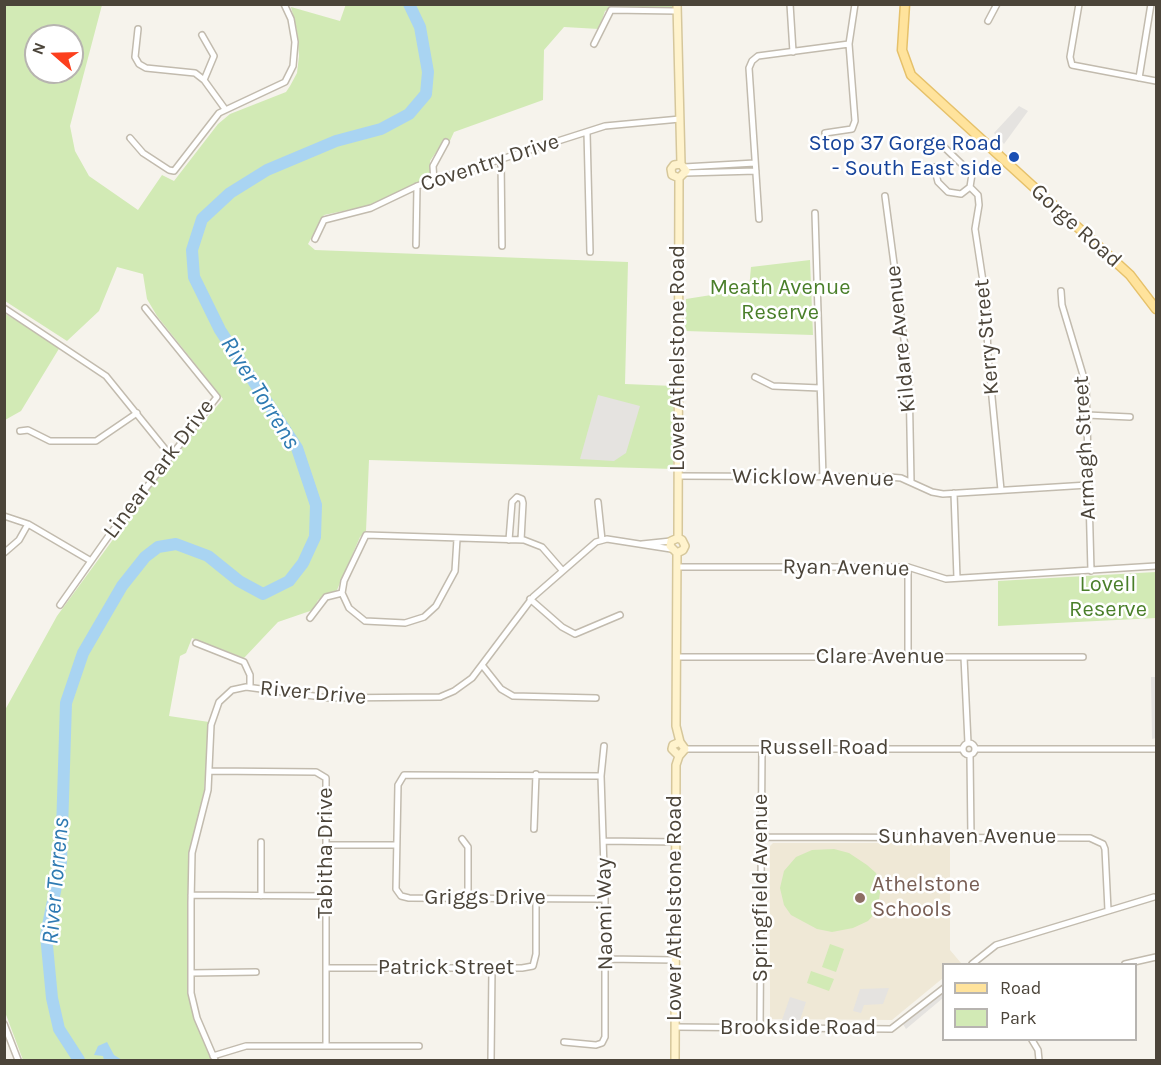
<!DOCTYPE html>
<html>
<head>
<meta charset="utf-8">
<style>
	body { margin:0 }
	#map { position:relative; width:1161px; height:1065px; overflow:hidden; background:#f6f3ec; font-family:Karla,sans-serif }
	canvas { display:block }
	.frame { position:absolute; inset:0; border:6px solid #4b4439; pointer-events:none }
	.legend { position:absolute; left:942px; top:963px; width:195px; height:78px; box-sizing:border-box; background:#fff; border:2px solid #b7b4b0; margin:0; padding:8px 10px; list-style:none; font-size:18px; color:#4b4439 }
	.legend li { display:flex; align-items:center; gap:12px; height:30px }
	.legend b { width:30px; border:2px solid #b7b4b0 }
	.north { position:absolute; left:24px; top:24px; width:60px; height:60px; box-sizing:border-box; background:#fff; border:2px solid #b7b4b0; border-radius:50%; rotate:290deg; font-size:16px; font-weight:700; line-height:24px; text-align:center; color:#4b4439 }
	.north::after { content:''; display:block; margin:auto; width:21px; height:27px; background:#fc3f1d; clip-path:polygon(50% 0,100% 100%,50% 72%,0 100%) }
</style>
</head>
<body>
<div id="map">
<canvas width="1161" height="1065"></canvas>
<div class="frame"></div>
<ul class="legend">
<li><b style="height:8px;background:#ffe39c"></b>Road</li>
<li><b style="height:16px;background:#d2eab5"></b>Park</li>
</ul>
<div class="north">N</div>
</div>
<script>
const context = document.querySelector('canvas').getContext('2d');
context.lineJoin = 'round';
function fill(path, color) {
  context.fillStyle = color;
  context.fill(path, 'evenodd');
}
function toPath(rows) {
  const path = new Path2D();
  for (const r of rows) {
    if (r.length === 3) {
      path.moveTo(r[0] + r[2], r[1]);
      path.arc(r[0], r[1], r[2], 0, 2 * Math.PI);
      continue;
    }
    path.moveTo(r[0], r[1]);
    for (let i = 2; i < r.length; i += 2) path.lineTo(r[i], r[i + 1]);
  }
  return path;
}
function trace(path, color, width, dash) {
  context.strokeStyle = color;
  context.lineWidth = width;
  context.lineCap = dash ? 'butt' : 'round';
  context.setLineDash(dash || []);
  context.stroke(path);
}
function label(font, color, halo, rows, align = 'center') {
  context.font = font + ' Karla,sans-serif';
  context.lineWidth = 5;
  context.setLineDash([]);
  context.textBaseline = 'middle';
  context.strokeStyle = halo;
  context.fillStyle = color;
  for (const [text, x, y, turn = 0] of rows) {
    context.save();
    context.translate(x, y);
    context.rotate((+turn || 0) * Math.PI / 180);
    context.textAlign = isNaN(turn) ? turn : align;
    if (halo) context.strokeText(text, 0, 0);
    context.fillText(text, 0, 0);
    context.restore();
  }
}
const education = toPath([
	[773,843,950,843,950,950,961,963,944,964,943,978,892,1020,770,1019,770,846]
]);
const green = toPath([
	[346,4,673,5,673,7,613,7,605,11,599,29,564,27,544,50,543,100,454,132,449,143,444,141,430,161,430,178,367,206,324,215,308,244,315,250,628,262,625,384,674,386,673,469,369,460,366,531,360,537,337,590,318,600,313,610,278,622,244,658,192,638,186,653,180,656,169,716,209,722,204,791,189,852,188,991,197,1024,212,1060,23,1060,5,1012,5,710,57,616,169,463,223,399,157,316,147,299,143,274,117,267,99,311,67,341,5,301,5,5,102,5,70,126,75,151,89,176,138,210,162,175,174,181,218,124,230,114,286,92,290,86,297,73,299,56,297,31,291,7,340,21],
	[36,36,72,36,72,72,36,72],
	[810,260,813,335,685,331,686,299,749,289,751,267],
	[4,313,60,347,21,411,5,420],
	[1156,572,1156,618,998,626,998,581],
	[834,849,849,853,867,865,876,873,881,887,877,911,868,921,853,928,832,932,817,929,791,915,784,905,780,888,784,871,796,857,812,850],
	[830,944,844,949,836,972,822,967],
	[811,971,834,979,829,991,807,983]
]);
const parking = toPath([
	[1019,106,1028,111,1004,144,994,133],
	[598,395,640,406,626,453,614,461,580,459],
	[1151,677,1156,677,1156,738,1152,739],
	[889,988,883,1004,864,1005,861,1013,853,1011,860,989],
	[943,991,943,998,906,1029,903,1024],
	[790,997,806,1002,800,1020,782,1020]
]);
const water = toPath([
	[107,1042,114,1055,122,1060,104,1060,103,1056,94,1055,98,1046]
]);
const river = toPath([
	[79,1060,59,1029,52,998,46,935,61,862,66,703,83,653,122,586,145,557,158,547,176,544,208,556,239,581,263,594,289,581,303,563,315,537,316,505,297,448,220,330,194,277,192,250,202,219,230,193,267,170,336,141,381,129,409,114,426,94,428,72,420,27,409,4]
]);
const street = toPath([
	[790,4,793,52],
	[1079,4,1070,57,1072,65,1156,81],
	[988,21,997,4],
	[138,29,135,57,139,64,146,68,195,73,204,80,225,109],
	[202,35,214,56,204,80],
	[594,44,611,10,677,11],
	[1139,78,1151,4],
	[587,132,590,252],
	[825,133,852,129,855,121,849,44,855,4],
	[130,138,143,153,169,170,174,171,219,113,285,82,293,66,295,42,291,19,284,4],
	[945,148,972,174,970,187],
	[501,159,502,246],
	[684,167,755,163],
	[934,167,938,182,948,192,961,194,970,187,978,195,979,205,975,229,986,301,988,356,1001,490],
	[685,173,756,171],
	[434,182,433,166,446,142],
	[885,196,909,377,911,482],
	[815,213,823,477],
	[759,219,749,68,752,61,758,56,849,44],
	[315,239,324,220,371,208,417,186,605,126,680,119],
	[416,245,417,186],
	[1061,291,1062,305,1086,385,1091,571],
	[4,308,106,376,170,455],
	[755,377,773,386,820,388],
	[1087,415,1130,417],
	[20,431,28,430,50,441,96,441,137,413],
	[678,476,889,477,901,478,932,492,943,494,1088,485],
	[954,493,957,578],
	[598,502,602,540],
	[4,516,28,524,91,561],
	[509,540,512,502,517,497,522,499,523,503,521,540],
	[642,544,671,541],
	[4,553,19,540,28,524],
	[677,567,908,567,946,579,1156,566],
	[342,593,349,608,365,621,405,623,424,617,436,606,455,571,457,539],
	[530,599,562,627,575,634,620,615],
	[60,605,110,534,217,397,145,308],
	[310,618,326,597,342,593,344,581,366,535,524,540,542,547,562,570],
	[196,643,244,662,250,675,250,687],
	[677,657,1083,657],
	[964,657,968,743],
	[908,658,908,567],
	[482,665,501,689,513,696,596,698],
	[969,749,6],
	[685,749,963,749],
	[975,749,1156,749],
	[970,755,971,837],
	[211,771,316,772,326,778,326,1046],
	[601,776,404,775,398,785,396,889,401,896,409,898,605,899],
	[534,829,536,774],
	[762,837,1090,838,1103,844,1105,849,1108,910],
	[462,839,468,847,468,897],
	[604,841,676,842],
	[327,845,396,845],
	[191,895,326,896],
	[261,896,261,842],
	[606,959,675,960],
	[972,964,996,945,1154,897],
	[1125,964,1156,957],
	[326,968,522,968,533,966,536,954,536,898],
	[191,973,256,972],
	[4,1024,18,1060],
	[675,1027,891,1029,944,988],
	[760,1028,762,748],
	[1032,1040,1038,1050,1039,1060],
	[564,1042,596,1045,602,1043,605,1037,605,899,601,776,604,746],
	[213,1056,246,1046,419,1046],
	[215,1060,197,1018,191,993,191,902,192,853,208,790,211,725,219,702,232,690,246,687,329,698,440,697,454,691,472,678,533,597,596,542,607,539,671,549],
	[491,1060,492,968]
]);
const secondary = toPath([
	[677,4,681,164],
	[679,178,672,175,671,169,674,165,681,164],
	[679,178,686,171,681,164],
	[678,538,679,178],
	[677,553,676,726,680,742,685,749,679,756],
	[677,553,670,546,671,541,678,538],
	[677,553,683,550,685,546,682,540,678,538],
	[679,756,672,749,673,745,680,742],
	[675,1060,676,765,679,756]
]);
const primary = toPath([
	[905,4,902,50,911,75,1130,275,1156,309]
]);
const markers = [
	[1014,157,6,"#1a4fb4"],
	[860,898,6,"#8d6e63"]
];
const transitNames = [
	["Stop 37 Gorge Road",1002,144],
	["- South East side",1002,169]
];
const streetNames = [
	["Coventry Drive",490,163,-18],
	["Gorge Road",1076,226,42],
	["Kerry Street",987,337,-95],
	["Kildare Avenue",901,339,-96],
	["Lower Athelstone Road",678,358,-90],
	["Armagh Street",1085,448,-93],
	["Linear Park Drive",159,469,-53],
	["Wicklow Avenue",813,478,1],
	["Ryan Avenue",846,568,1],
	["Clare Avenue",880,657],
	["River Drive",313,693,5],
	["Russell Road",824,748],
	["Sunhaven Avenue",967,837],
	["Tabitha Drive",326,853,-90],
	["Springfield Avenue",761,888,-90],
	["Griggs Drive",485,898],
	["Lower Athelstone Road",675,908,-90],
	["Naomi Way",605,914,-91],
	["Patrick Street",446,968],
	["Brookside Road",798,1028]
];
const parkNames = [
	["Meath Avenue",780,288],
	["Reserve",780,313],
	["Lovell",1108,585],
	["Reserve",1108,610]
];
const educationNames = [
	["Athelstone",872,885],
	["Schools",872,910]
];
const waterNames = [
	["River Torrens",260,393,58],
	["River Torrens",56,881,-85]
];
fill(education, '#efe8d6');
fill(green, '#d2eab5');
fill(parking, '#e5e3e0');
fill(water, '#a9d4f2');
trace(river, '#a9d4f2', 12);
trace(street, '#c2bbae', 8);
trace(secondary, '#d6c79b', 10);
trace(primary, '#e6c16a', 11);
trace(street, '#fff', 5);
trace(secondary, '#fff3cd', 7);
trace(primary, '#ffe39c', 8);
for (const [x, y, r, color] of markers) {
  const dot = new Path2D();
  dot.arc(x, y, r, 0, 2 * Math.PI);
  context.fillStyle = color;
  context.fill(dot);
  trace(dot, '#fff', 2);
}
label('22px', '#164399', '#fff', transitNames, 'right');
label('22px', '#4b4439', '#fff', streetNames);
label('22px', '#4a7f2a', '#fff', parkNames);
label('22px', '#785e54', '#fff', educationNames, 'left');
label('italic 24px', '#2e7ab2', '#fff', waterNames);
</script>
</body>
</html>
